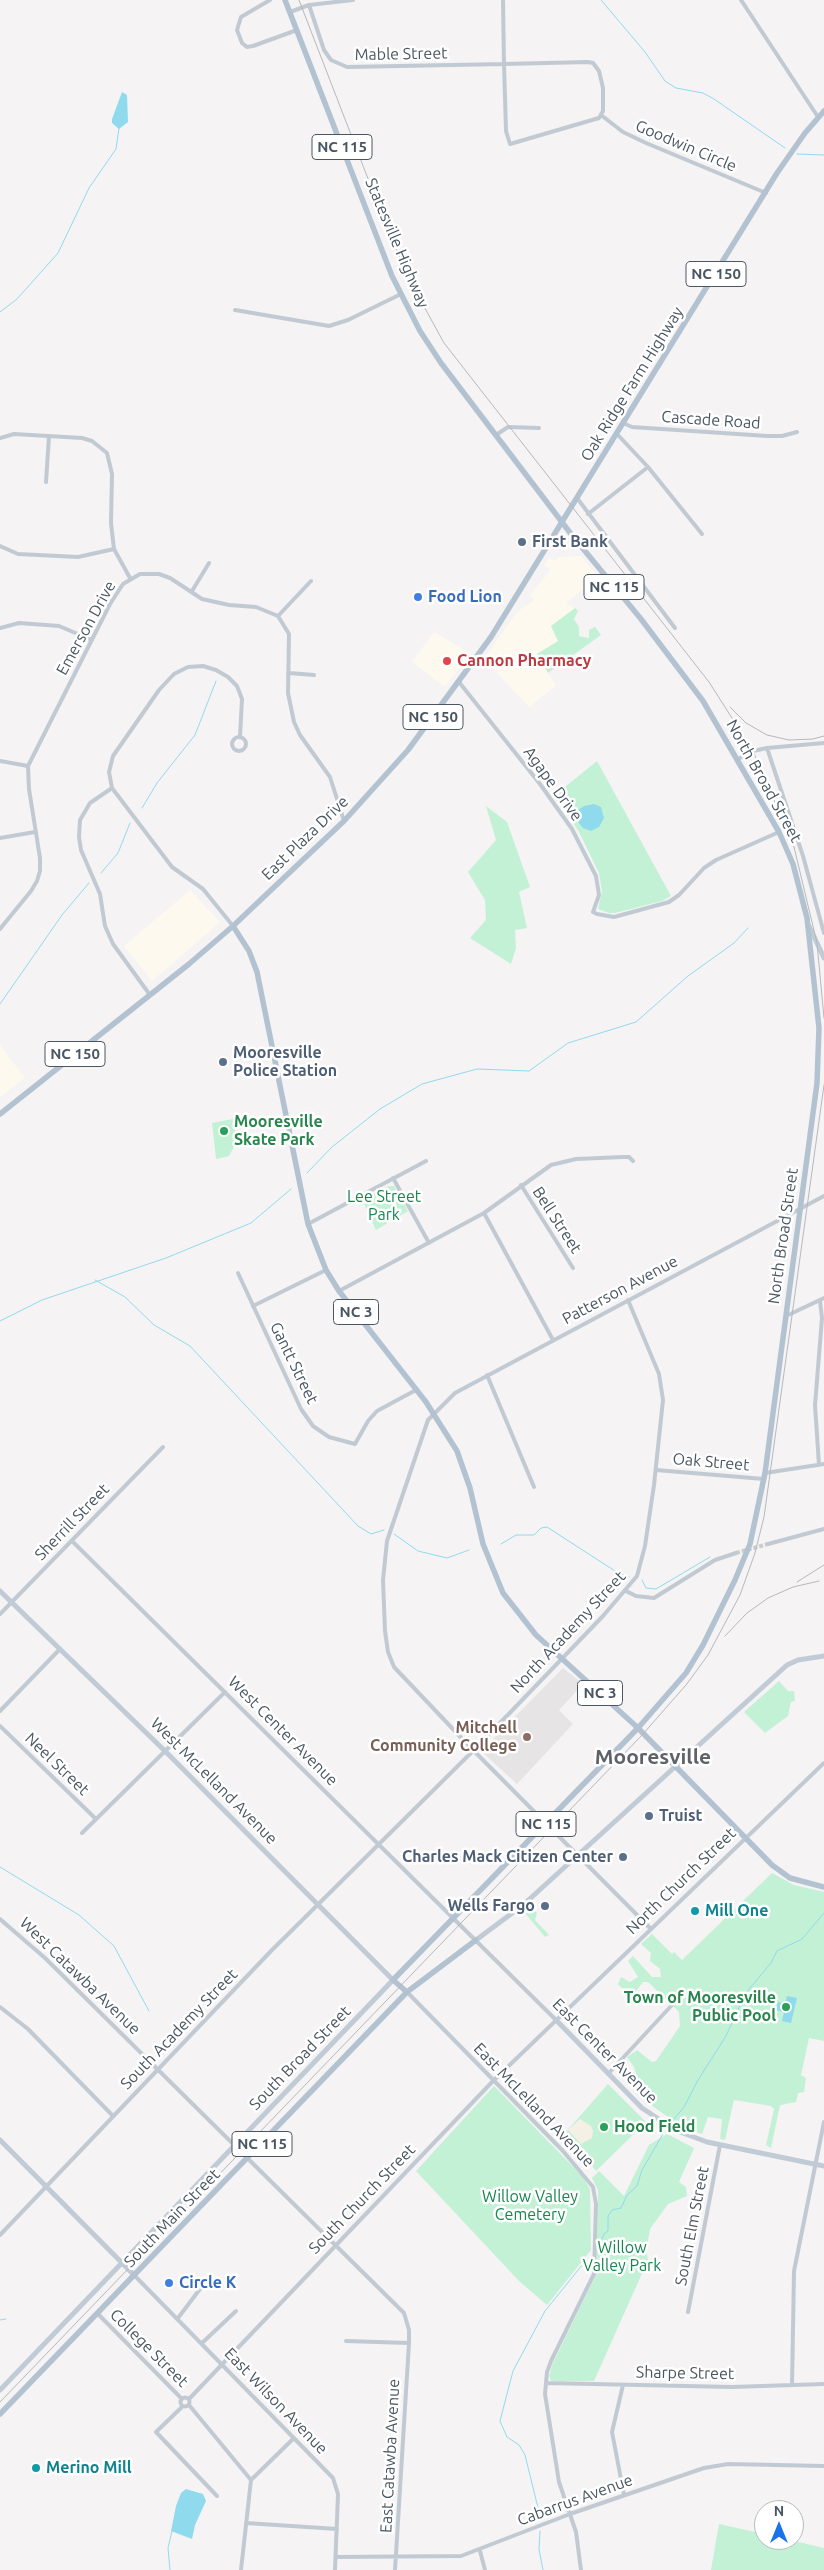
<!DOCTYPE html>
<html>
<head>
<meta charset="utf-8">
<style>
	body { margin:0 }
	#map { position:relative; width:824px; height:2570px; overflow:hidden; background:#f5f3f3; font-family:Ubuntu,sans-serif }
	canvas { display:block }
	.north { position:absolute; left:754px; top:2500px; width:50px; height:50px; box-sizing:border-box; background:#fff; border:1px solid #b7bbc0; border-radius:50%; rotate:0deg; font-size:14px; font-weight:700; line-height:20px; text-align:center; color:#4a5661 }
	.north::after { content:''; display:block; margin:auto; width:18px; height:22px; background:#1a73e8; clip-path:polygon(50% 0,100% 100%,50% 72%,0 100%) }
</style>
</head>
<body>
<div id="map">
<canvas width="824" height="2570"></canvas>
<div class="north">N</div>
</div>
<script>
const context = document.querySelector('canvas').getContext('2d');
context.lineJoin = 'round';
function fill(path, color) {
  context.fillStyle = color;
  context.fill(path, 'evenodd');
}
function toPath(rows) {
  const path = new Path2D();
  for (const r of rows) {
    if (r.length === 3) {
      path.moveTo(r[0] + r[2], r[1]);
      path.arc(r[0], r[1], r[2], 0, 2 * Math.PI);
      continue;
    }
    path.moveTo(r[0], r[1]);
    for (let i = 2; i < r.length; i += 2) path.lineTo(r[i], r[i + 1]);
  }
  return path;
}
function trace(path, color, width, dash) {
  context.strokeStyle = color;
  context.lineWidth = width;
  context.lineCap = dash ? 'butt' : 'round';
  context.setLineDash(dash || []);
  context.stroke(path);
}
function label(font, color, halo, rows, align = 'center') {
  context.font = font + ' Ubuntu,sans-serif';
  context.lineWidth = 5;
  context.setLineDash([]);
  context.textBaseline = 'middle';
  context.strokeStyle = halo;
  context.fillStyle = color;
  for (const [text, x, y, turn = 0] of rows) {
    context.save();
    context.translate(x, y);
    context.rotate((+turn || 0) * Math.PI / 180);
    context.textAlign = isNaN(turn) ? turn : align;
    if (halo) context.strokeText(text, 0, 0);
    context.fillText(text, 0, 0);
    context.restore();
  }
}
const commercial = toPath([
	[581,556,598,577,566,603,575,608,551,626,558,641,548,673,556,686,529,707,484,659,514,616,522,608,534,601,530,595,549,572,550,568,544,566,549,558,556,561,558,557],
	[434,632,470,653,445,687,412,662],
	[190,890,220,922,152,981,124,946],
	[0,1045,25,1078,0,1097]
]);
const education = toPath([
	[563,1668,583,1684,559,1710,573,1724,517,1784,481,1751]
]);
const green = toPath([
	[575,608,578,611,574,619,579,627,579,636,589,638,589,630,595,627,601,635,548,673,537,654,558,641,551,626],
	[597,761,671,896,662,901,615,913,609,913,598,909,602,892,599,873,579,832,555,795],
	[486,806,507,822,530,887,519,892,527,928,515,930,516,948,511,964,470,938,486,920,485,900,468,872,496,840],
	[243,1117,244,1120,234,1123,237,1141,229,1156,216,1159,212,1123],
	[389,1186,394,1186,408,1211,376,1230,362,1199],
	[779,1681,788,1691,794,1691,795,1701,791,1702,788,1716,765,1733,744,1712],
	[772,1873,794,1885,824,1892,824,2041,809,2038,801,2075,806,2078,804,2092,798,2093,796,2102,780,2105,771,2148,766,2145,774,2109,771,2106,734,2100,725,2140,720,2139,722,2119,708,2117,702,2134,681,2126,641,2098,632,2089,636,2085,637,2078,634,2067,627,2057,637,2050,652,2062,656,2061,680,2026,679,2012,648,1982,643,1982,636,1991,631,1993,626,1992,618,1984,621,1977,630,1982,638,1977,628,1961,633,1956,652,1977,661,1977,660,1969,650,1961,651,1953,641,1944,652,1934,672,1954,674,1952,682,1960],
	[532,1908,537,1913,535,1920,549,1935,545,1937,525,1913],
	[608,2084,646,2122,596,2171,566,2132],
	[494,2086,583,2177,590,2189,591,2250,547,2305,519,2281,416,2171],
	[667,2134,694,2148,679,2182,686,2187,687,2196,668,2204,650,2229,646,2251,648,2260,594,2381,551,2381,549,2376,552,2365,596,2275,598,2200,598,2190,592,2178,599,2171,624,2196,649,2145],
	[719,2524,764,2534,764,2540,790,2540,824,2548,824,2570,711,2570]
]);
const sand = toPath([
	[580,2119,591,2126,593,2131,592,2138,581,2144,568,2130]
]);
const water = toPath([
	[122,92,127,95,128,122,119,129,112,123,112,119],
	[594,804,601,807,604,818,599,827,591,831,583,828,575,818,575,812,584,806],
	[787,1996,797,1998,791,2023,782,2021,784,2012,776,2010,778,2002,785,2004],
	[186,2489,203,2494,206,2501,195,2525,192,2539,171,2531,176,2506,181,2493]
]);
const stream = toPath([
	[601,0,645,52,665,81,676,88,703,93,714,99,785,148],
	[797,154,824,155],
	[0,312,17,299,58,253,89,188,116,149,119,128],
	[142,808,157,783,195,735,216,681],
	[101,873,118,853,130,823],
	[0,1004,62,915,89,883],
	[307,1173,332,1147,380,1109,422,1084,477,1069,529,1071,568,1043,636,1022,688,976,734,943,748,928],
	[95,1280,125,1297,154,1325,190,1346,358,1526,371,1534,384,1530],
	[0,1321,42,1300,166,1258,251,1223,291,1189],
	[394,1534,418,1551,447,1558,469,1550],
	[501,1544,516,1535,534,1535,541,1528,547,1527,615,1571,629,1577],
	[642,1580,646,1588,656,1589,710,1557],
	[0,1867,79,1915,114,1946,149,2011],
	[674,2119,684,2107,698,2080,726,2036,745,1994,771,1963,777,1951,802,1939,824,1913],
	[600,2243,604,2234,608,2231,608,2216,612,2210,621,2208,627,2195,637,2186,642,2170,663,2134],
	[0,2320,6,2319],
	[540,2516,525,2455,519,2445,507,2437,500,2421,513,2371,545,2311,587,2259],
	[540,2531,539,2549,543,2570],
	[170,2570,168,2548,172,2531]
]);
const streetTunnel = toPath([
	[736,1553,768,1544]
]);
const street = toPath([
	[270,0,241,17,237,30,242,43,247,47,253,46,297,30],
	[741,0,818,117],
	[309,5,324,50,331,60,347,67,504,64,588,62,593,63,599,71,603,88,603,111,599,118,510,144,506,131,504,64,503,0],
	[290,12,309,5,353,0],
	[601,115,623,132,646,143,766,193],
	[235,310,329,326,348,320,401,294],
	[623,423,632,427,767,436,782,436,797,432],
	[617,434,648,467,702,534],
	[496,435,508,427,539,428],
	[0,438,14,434,82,438,92,441,107,453,112,474,111,523,114,549,130,578],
	[46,482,49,436],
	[577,498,675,628],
	[588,514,648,467],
	[0,546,18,554,78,557,114,549],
	[192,591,209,563],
	[278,616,311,581],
	[0,628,19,623,59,626,92,640],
	[289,673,314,675],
	[459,682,540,784,572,829,596,876,599,895,593,912,597,914,614,917,669,902,679,895,704,868,716,860,779,832],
	[239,744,7],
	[767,748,803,856,824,933],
	[738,759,753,751,767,748,824,743],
	[0,761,28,766],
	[112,788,90,803,80,820,79,837,81,850,100,894,105,926,113,944,150,995],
	[0,838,35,832],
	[233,926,203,889,172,867,112,788,109,772,113,756,159,690,174,674,188,667,203,666,216,670,228,677,237,686,242,699,240,737],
	[0,929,31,891,37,881,40,871,40,858,29,789,28,766,110,604,123,584,140,574,159,574,170,578,202,599,229,605,256,607,278,616,289,634,288,693,294,722,300,735,330,777,344,821],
	[393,1178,429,1243],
	[521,1185,573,1268],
	[484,1213,553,1340],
	[308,1224,426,1161],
	[238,1273,301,1409,313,1426,329,1437,355,1444,368,1421,377,1411,416,1390],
	[339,1291,484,1213,551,1165,576,1159,623,1157,629,1157,633,1161],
	[253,1306,326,1270],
	[786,1316,824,1298],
	[487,1375,534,1487],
	[819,1465,815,1405,822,1318,820,1301],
	[656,1470,764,1479],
	[765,1473,824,1464],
	[72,1541,556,2020],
	[768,1544,824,1529],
	[626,1591,636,1596,654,1598,715,1560,736,1553],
	[0,1614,163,1447],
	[0,1711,60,1649],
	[0,1726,96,1819],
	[82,1833,225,1692],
	[0,1919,45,1958,404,2313,409,2330,409,2343,395,2570],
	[650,1928,471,1748,394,1667,388,1652,385,1631,383,1580,387,1541,428,1420,455,1393,824,1196],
	[407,1992,563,2151,593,2187,596,2204,594,2274,551,2361,547,2372,545,2394,559,2482,576,2532,581,2570],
	[0,2007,28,2029,113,2116],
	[608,2074,672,2005],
	[0,2235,271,1951,476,1748,603,1616,637,1576,645,1546,654,1485,663,1400,659,1374,628,1300],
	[135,2276,333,2478,338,2494,335,2570],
	[688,2312,720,2145],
	[98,2314,182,2399],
	[178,2318,203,2285],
	[346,2341,409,2343],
	[202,2343,236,2311],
	[546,2383,732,2387,824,2384],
	[623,2385,612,2432,624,2495],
	[792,2385,794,2271,824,2122],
	[185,2402,4.5],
	[189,2399,493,2081,824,1763],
	[189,2405,251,2480,241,2570],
	[183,2406,156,2432,217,2496],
	[251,2480,294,2438],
	[246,2523,337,2529],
	[480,2551,485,2570],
	[336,2557,461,2556,570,2514,704,2468,728,2464,824,2466]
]);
const secondary = toPath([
	[809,926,824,958],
	[0,1591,165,1751,393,1980,0,2390],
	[476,1940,523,1905,787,1665,798,1660,824,1656],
	[556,2020,642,2108,675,2130,707,2142,824,2166],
	[0,2140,135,2276]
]);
const primary = toPath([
	[285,0,392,276,420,331,441,363,571,534,641,619,703,701,779,832,793,864,807,918,819,1028,817,1083,765,1473,750,1544,735,1580,703,1645,686,1673,638,1728,393,1980,407,1992],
	[233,926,249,951,257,972,308,1224,326,1270,339,1291,426,1402,457,1451,470,1488,483,1544,503,1593,536,1635,638,1728,772,1865,790,1878,824,1887],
	[0,1114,189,964,233,926,344,821,408,750,491,637,777,173,805,133,824,111],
	[0,2414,407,1992,476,1940]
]);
const rail = toPath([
	[299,0,389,233,415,290,444,343,709,682,753,751,794,847,817,943,824,1018],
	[730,707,746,723,767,735,789,740,813,739,824,736],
	[797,1582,824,1565],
	[725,1636,747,1613,768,1598,793,1587,819,1581],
	[0,2402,643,1734,686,1685,708,1655,740,1595,755,1553,764,1517,824,1085]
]);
const markers = [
	[522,542,5,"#5c6f8a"],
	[418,597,5,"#3f7fe0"],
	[447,661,5,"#e0444e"],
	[223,1062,5,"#5c6f8a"],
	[224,1131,5,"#2e9e5b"],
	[527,1737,5,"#8d6e63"],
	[649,1816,5,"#5c6f8a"],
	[623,1857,5,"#5c6f8a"],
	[545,1906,5,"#5c6f8a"],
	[695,1911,5,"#0f9aa8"],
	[786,2007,5,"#2e9e5b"],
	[604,2127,5,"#2e9e5b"],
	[169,2283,5,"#3f7fe0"],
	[36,2468,5,"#0f9aa8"]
];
const shields = [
	[342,147,60],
	[716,274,60],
	[614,587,60],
	[433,717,60],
	[75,1054,60],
	[356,1312,45],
	[600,1693,45],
	[546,1824,60],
	[262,2144,60]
];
const shieldNames = [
	["NC 115",342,147],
	["NC 150",716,274],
	["NC 115",614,587],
	["NC 150",433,717],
	["NC 150",75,1054],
	["NC 3",356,1312],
	["NC 3",600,1693],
	["NC 115",546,1824],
	["NC 115",262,2144]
];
const streetNames = [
	["Mable Street",401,54,-1],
	["Goodwin Circle",686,146,23],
	["Statesville Highway",397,243,67],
	["Oak Ridge Farm Highway",632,384,-58],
	["Cascade Road",711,420,4],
	["Emerson Drive",86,628,-61],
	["North Broad Street",764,781,61],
	["Agape Drive",553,784,54],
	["East Plaza Drive",305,838,-44],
	["Bell Street",557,1220,57],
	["North Broad Street",783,1236,-82],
	["Patterson Avenue",620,1290,-28],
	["Gantt Street",294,1363,64],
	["Oak Street",711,1462,5],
	["Sherrill Street",72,1522,-46],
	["North Academy Street",568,1632,-47],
	["West Center Avenue",283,1731,45],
	["Neel Street",57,1764,44],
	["West McLelland Avenue",214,1781,45],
	["North Church Street",681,1881,-44],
	["West Catawba Avenue",80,1976,44],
	["South Academy Street",179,2029,-46],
	["East Center Avenue",605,2051,45],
	["South Broad Street",300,2058,-46],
	["East McLelland Avenue",534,2105,46],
	["South Church Street",362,2199,-46],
	["South Main Street",172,2218,-46],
	["South Elm Street",692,2226,-79],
	["College Street",149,2348,45],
	["Sharpe Street",685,2373,1],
	["East Wilson Avenue",276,2401,46],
	["East Catawba Avenue",390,2456,-87],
	["Cabarrus Avenue",575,2500,-20]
];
const serviceNames = [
	["First Bank",532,542],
	["Mooresville",233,1053],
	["Police Station",233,1071],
	["Truist",659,1816],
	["Charles Mack Citizen Center",613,1857,"right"],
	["Wells Fargo",535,1906,"right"]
];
const shopNames = [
	["Food Lion",428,597],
	["Circle K",179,2283]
];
const healthNames = [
	["Cannon Pharmacy",457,661]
];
const leisureNames = [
	["Mooresville",234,1122],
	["Skate Park",234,1140],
	["Town of Mooresville",776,1998,"right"],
	["Public Pool",776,2016,"right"],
	["Hood Field",614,2127]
];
const parkNames = [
	["Lee Street",384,1197],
	["Park",384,1215],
	["Willow Valley",530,2197],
	["Cemetery",530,2215],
	["Willow",622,2248],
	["Valley Park",622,2266]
];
const educationNames = [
	["Mitchell",517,1728],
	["Community College",517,1746]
];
const cultureNames = [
	["Mill One",705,1911],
	["Merino Mill",46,2468]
];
const districtNames = [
	["Mooresville",653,1757]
];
fill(commercial, '#fdf9ef');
fill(education, '#e6e4e5');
fill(green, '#c3f1d5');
fill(sand, '#f5f0e5');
fill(water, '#90daee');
trace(stream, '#90daee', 1);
trace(streetTunnel, '#caccce', 4, [4, 2]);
trace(street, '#c1cad2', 4);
trace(secondary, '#c1cbd6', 5);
trace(primary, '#b3c2d1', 5.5);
trace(rail, '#b5b8bd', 1);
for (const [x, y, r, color] of markers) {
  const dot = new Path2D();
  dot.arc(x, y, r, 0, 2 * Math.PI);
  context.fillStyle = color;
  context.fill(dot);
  trace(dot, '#fff', 2);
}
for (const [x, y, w] of shields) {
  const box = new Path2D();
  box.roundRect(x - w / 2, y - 12.5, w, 25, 4);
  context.fillStyle = '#fff';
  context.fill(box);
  trace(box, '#4a5661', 1);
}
label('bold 15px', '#4a5661', null, shieldNames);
label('16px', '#4a5661', '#fff', streetNames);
label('bold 16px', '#4e5e75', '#fff', serviceNames, 'left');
label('bold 16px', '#366cbe', '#fff', shopNames, 'left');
label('bold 16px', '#be3a42', '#fff', healthNames, 'left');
label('bold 16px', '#27864d', '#fff', leisureNames, 'left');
label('16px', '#17864f', '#fff', parkNames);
label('bold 16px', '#785e54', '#fff', educationNames, 'right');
label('bold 16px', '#0d838f', '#fff', cultureNames, 'left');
label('bold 21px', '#5f6368', '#fff', districtNames);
</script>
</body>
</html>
